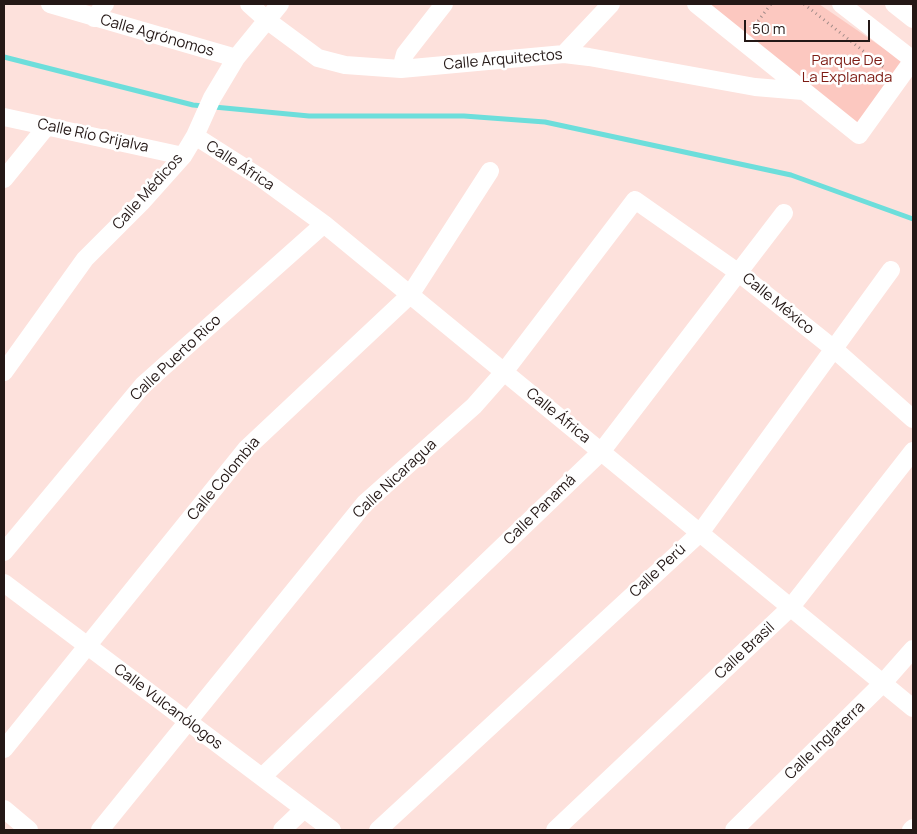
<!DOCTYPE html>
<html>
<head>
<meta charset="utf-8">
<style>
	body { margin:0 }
	#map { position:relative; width:917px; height:834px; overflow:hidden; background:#fde1dc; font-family:Manrope,sans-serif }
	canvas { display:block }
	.frame { position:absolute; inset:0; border:5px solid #241816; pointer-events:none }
	.scale { position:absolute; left:744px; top:20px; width:126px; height:22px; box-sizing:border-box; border:2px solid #241816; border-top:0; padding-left:6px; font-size:15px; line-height:18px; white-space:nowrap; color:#241816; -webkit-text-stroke:4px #fff; paint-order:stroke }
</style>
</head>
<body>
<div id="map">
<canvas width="917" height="834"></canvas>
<div class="frame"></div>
<div class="scale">50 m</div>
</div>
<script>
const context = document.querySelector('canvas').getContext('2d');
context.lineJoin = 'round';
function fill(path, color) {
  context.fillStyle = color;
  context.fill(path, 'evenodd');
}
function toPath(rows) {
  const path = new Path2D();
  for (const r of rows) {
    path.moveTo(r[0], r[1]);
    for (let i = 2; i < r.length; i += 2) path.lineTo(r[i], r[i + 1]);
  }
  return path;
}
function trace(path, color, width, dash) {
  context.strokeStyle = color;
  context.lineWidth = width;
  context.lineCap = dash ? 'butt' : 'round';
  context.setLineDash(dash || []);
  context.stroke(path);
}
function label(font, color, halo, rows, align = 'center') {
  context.font = font + ' Manrope,sans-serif';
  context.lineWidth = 5;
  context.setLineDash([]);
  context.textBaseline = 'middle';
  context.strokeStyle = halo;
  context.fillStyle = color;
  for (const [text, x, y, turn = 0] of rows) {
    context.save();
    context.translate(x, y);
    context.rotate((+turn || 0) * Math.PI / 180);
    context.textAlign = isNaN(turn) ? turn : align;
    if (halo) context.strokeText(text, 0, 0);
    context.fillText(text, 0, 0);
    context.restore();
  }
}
const green = toPath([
	[703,4,819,4,902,61,858,127]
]);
const stream = toPath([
	[4,57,193,105,309,116,464,116,545,122,791,175,913,219]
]);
const path = toPath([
	[804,4,886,69],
	[752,29,771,4]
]);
const minor = toPath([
	[50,4,236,58],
	[249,4,268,21,318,58,345,65,401,69,564,54,589,57,755,87,803,91],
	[696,4,859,135,913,60,841,4],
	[894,4,913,19],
	[94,18,105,4],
	[564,54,611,4],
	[401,69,405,54,444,4],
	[4,117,183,156],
	[195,136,261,178,324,224,913,708],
	[4,179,47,126],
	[4,372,85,259,141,203,183,156,195,136,212,98,236,58,280,4],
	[4,552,143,385,324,224],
	[4,583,332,830],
	[4,749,247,448,410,295,490,171],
	[262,777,601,452,784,213],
	[4,809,29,830],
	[100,830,365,503,474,406,504,372,635,200,739,273,834,349,913,419],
	[282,830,304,809],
	[378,830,700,533,891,270],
	[555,830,791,607,913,451],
	[734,830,883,683,913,649],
	[911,830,913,828]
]);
const streetNames = [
	["Calle Agrónomos",157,36,16],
	["Calle Arquitectos",503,60,-5],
	["Calle Río Grijalva",93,136,12],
	["Calle África",240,166,33],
	["Calle Médicos",148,192,-48],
	["Calle México",778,304,39],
	["Calle Puerto Rico",176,358,-43],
	["Calle África",558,416,39],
	["Calle Colombia",224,479,-50],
	["Calle Nicaragua",395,479,-43],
	["Calle Panamá",540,510,-44],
	["Calle Perú",658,571,-43],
	["Calle Brasil",745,651,-43],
	["Calle Vulcanólogos",168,707,37],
	["Calle Inglaterra",825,741,-44]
];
const parkNames = [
	["Parque De",847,61],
	["La Explanada",847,78]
];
fill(green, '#fcc8c0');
trace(stream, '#6ddedb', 5);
trace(path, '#a18b88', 3, [1, 4]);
trace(minor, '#fff', 18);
label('15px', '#241816', '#fff', streetNames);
label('15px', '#7d1c14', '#fff', parkNames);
</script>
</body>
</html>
